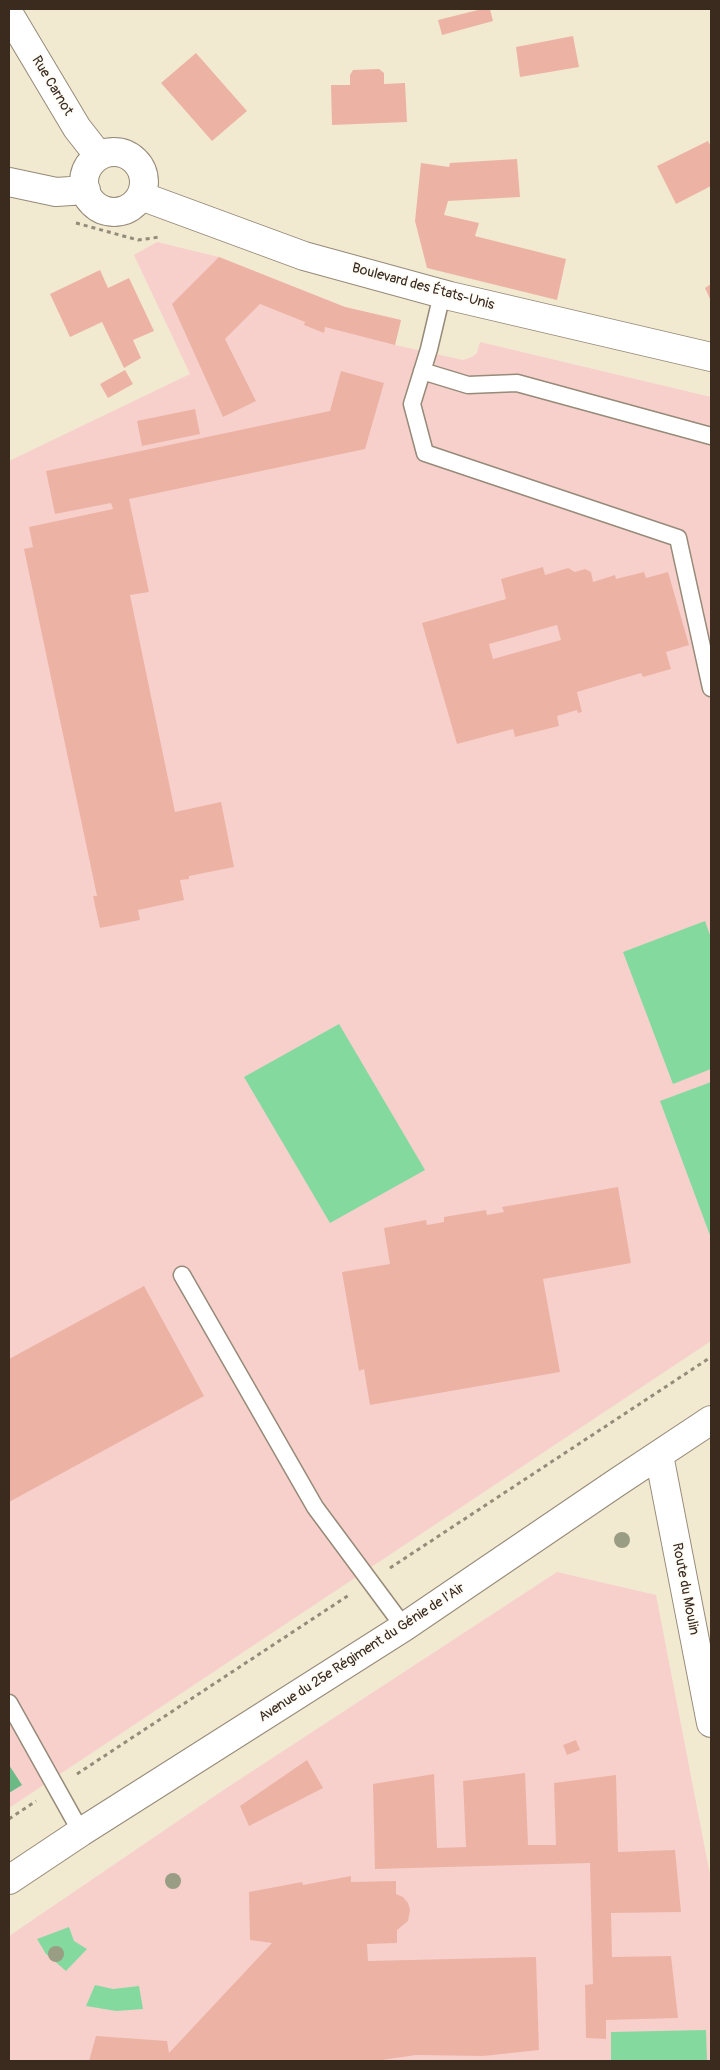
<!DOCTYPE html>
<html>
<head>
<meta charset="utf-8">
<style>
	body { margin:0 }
	#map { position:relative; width:720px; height:2070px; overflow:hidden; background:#f2e9d1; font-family:Pangolin,sans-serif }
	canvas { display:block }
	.frame { position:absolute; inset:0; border:10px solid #3b2a1e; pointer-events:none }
</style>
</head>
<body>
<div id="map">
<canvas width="720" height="2070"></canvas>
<div class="frame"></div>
</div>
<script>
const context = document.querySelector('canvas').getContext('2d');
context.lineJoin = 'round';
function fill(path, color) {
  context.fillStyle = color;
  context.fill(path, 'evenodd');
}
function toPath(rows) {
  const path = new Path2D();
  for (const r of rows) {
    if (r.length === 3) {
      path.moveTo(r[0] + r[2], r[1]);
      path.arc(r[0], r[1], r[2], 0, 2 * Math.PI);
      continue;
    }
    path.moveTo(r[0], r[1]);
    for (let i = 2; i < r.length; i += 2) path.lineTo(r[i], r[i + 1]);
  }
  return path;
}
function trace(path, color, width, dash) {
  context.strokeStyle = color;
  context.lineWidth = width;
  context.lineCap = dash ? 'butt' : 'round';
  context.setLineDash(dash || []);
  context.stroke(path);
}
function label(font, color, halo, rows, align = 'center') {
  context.font = font + ' Pangolin,sans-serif';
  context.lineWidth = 4;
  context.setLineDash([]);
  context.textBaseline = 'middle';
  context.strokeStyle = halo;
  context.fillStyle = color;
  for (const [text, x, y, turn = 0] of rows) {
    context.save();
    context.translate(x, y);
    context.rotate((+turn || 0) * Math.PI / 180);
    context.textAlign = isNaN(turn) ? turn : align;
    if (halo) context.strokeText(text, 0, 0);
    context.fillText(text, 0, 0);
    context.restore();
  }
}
const built = toPath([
	[157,242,219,257,345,307,401,320,395,345,463,360,472,357,477,353,480,342,711,397,711,1341,9,1808,9,461,190,374,134,255],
	[557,1572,656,1595,711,1880,711,2061,9,2061,9,1936,225,1789]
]);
const green = toPath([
	[705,921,711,938,711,1069,673,1084,623,952],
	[339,1024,425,1170,330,1223,244,1077],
	[711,1082,711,1238,660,1101],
	[69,1927,74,1941,87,1949,66,1971,46,1954,37,1939],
	[95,1985,113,1989,139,1986,143,2009,116,2011,86,2006],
	[706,2030,707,2061,611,2061,611,2032]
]);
const forest = toPath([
	[9,1765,22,1785,9,1793]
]);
const building = toPath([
	[482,9,490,9,493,21,442,35,438,20],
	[573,36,579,67,520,77,516,47],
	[196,53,247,111,212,141,161,83],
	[379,69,384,73,384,84,405,83,407,122,332,125,331,85,350,85,350,75,353,70],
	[708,141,711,147,711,186,676,204,657,166],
	[517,159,520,197,448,201,444,215,479,223,475,236,566,259,557,300,427,268,415,221,421,163,449,167,450,163],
	[219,257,345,307,401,320,395,345,325,327,324,333,304,325,305,322,260,304,225,339,256,401,223,417,172,304],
	[100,270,108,288,129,278,154,331,133,340,141,358,124,368,102,322,70,337,50,294],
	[711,284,711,301,705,288],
	[125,370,133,384,108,398,100,384],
	[341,371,384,383,365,449,129,499,149,592,130,595,175,812,221,802,234,867,189,876,189,879,180,880,184,900,138,910,140,920,100,928,93,896,97,896,24,549,33,547,29,527,113,509,111,503,55,514,46,471,330,411],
	[195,409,200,434,142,446,137,421],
	[543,567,545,575,568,568,575,572,585,569,591,572,593,582,615,575,616,579,644,572,646,578,668,572,689,645,666,652,671,669,643,677,641,673,577,692,582,712,578,713,577,710,557,716,559,726,515,737,513,729,457,744,422,623,506,599,501,579],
	[557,625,561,640,493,659,489,644],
	[618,1187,631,1263,543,1279,560,1372,370,1405,364,1369,359,1371,342,1272,390,1264,384,1228,426,1220,427,1225,444,1222,444,1217,486,1210,487,1215,504,1212,502,1207],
	[144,1286,204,1396,9,1502,9,1359],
	[576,1740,580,1750,567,1755,563,1745],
	[307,1760,323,1788,249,1826,240,1806],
	[525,1773,528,1845,556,1845,554,1783,616,1775,618,1852,675,1850,681,1912,611,1913,612,1957,671,1956,678,2018,606,2020,606,2039,586,2038,585,1985,593,1984,590,1863,375,1869,373,1784,434,1774,437,1848,466,1847,463,1781],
	[351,1876,351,1882,396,1881,396,1894,403,1897,408,1903,410,1910,408,1921,397,1930,397,1943,367,1944,368,1961,536,1957,539,2050,483,2056,416,2055,375,2061,89,2061,96,2036,167,2041,169,2053,272,1943,250,1940,249,1892,302,1882,303,1885]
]);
const path = toPath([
	[76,223,138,240,160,237],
	[390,1568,711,1357],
	[77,1774,349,1595],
	[9,1819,36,1801]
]);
const lane = toPath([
	[442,294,429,349,412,404,425,453,678,538,711,688],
	[422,371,468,385,517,383,711,436],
	[182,1275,315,1507,404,1627],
	[9,1703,81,1832]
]);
const street = toPath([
	[9,14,77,128,99,156],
	[659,1455,711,1723],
	[9,1880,81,1832,404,1627,616,1483,711,1420]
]);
const secondary = toPath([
	[114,182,30],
	[9,182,56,192,86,190],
	[141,196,304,256,450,296,711,357]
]);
const trees = [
	[622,1540],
	[173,1881],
	[56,1954]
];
const streetNames = [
	["Rue Carnot",52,86,59],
	["Boulevard des États-Unis",423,287,15],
	["Route du Moulin",685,1589,79],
	["Avenue du 25e Régiment du Génie de l'Air",362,1653,-33]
];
fill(built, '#f7d0cc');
fill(green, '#84da9e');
fill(forest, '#6bba85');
fill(building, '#ecb3a5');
trace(lane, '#968a78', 19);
trace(street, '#968a78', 30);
trace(secondary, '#968a78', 30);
trace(path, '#968a78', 3, [4, 4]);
trace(lane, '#fff', 16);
trace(street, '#fff', 28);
trace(secondary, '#fff', 28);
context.fillStyle = '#999d83';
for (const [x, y] of trees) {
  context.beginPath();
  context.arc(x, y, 8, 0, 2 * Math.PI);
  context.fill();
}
label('14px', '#3b2a1e', '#fdfcf7', streetNames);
</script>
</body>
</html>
